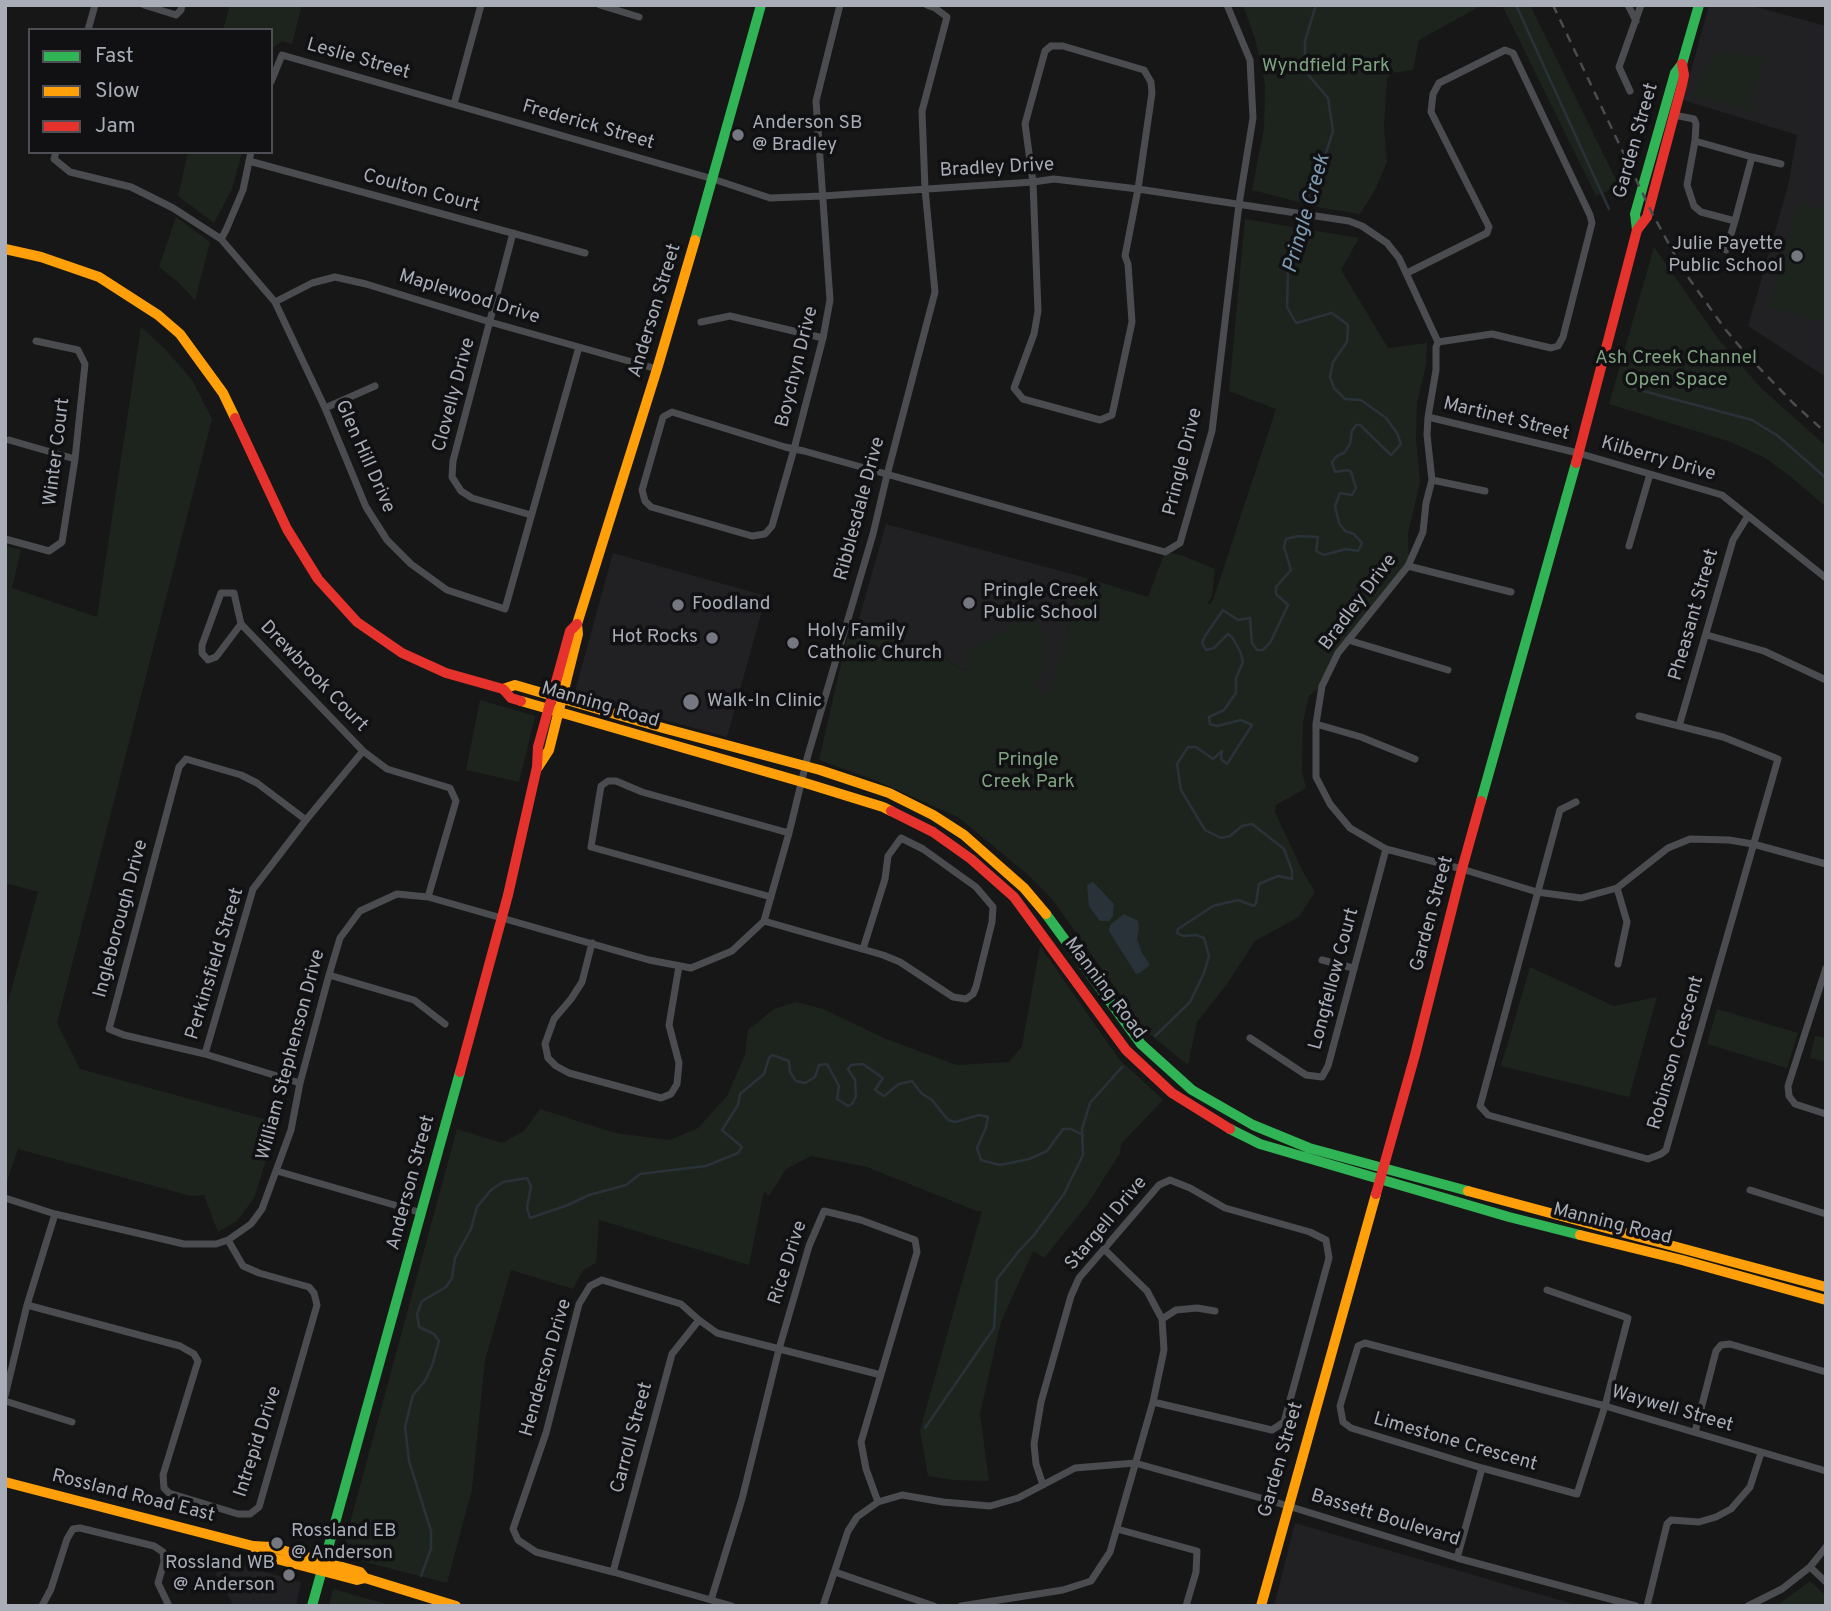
<!DOCTYPE html>
<html>
<head>
<meta charset="utf-8">
<style>
	body { margin:0 }
	#map { position:relative; width:1831px; height:1611px; overflow:hidden; background:#171717; font-family:Overpass,sans-serif }
	canvas { display:block }
	.frame { position:absolute; inset:0; border:7px solid #a8adb8; pointer-events:none }
	.legend { position:absolute; left:28px; top:28px; width:245px; height:126px; box-sizing:border-box; background:#111113; border:2px solid #4d4f55; margin:0; padding:9px 12px; list-style:none; font-size:21px; color:#a8adb8 }
	.legend li { display:flex; align-items:center; gap:14px; height:35px }
	.legend b { width:35px; border:2px solid #4d4f55 }
</style>
</head>
<body>
<div id="map">
<canvas width="1831" height="1611"></canvas>
<div class="frame"></div>
<ul class="legend">
<li><b style="height:9px;background:#30b455"></b>Fast</li>
<li><b style="height:9px;background:#ff9f0a"></b>Slow</li>
<li><b style="height:9px;background:#e5322d"></b>Jam</li>
</ul>
</div>
<script>
const context = document.querySelector('canvas').getContext('2d');
context.lineJoin = 'round';
function fill(path, color) {
  context.fillStyle = color;
  context.fill(path, 'evenodd');
}
function toPath(rows) {
  const path = new Path2D();
  for (const r of rows) {
    path.moveTo(r[0], r[1]);
    for (let i = 2; i < r.length; i += 2) path.lineTo(r[i], r[i + 1]);
  }
  return path;
}
function trace(path, color, width, dash) {
  context.strokeStyle = color;
  context.lineWidth = width;
  context.lineCap = dash ? 'butt' : 'round';
  context.setLineDash(dash || []);
  context.stroke(path);
}
function label(font, color, halo, rows, align = 'center') {
  context.font = font + ' Overpass,sans-serif';
  context.lineWidth = 7;
  context.setLineDash([]);
  context.textBaseline = 'middle';
  context.strokeStyle = halo;
  context.fillStyle = color;
  for (const [text, x, y, turn = 0] of rows) {
    context.save();
    context.translate(x, y);
    context.rotate((+turn || 0) * Math.PI / 180);
    context.textAlign = isNaN(turn) ? turn : align;
    if (halo) context.strokeText(text, 0, 0);
    context.fillText(text, 0, 0);
    context.restore();
  }
}
const built = toPath([
	[1709,5,1749,5,1826,26,1826,377,1748,326,1788,186,1797,135,1683,100],
	[886,524,1083,577,1047,702,955,666,941,654,856,629],
	[613,553,766,596,727,737,574,695],
	[1295,1523,1580,1606,1274,1606],
	[220,1559,301,1582,296,1606,234,1606,216,1575]
]);
const green = toPath([
	[230,5,302,5,292,44,282,41,271,49,271,30,223,30],
	[1243,5,1482,5,1419,40,1413,70,1392,73,1387,79,1384,126,1387,162,1375,190,1360,214,1322,208,1252,190,1264,128,1265,84,1255,39],
	[1502,5,1530,5,1619,186,1596,196],
	[1728,52,1765,57,1750,102,1754,104,1752,111,1748,112,1744,109,1694,96,1701,74,1712,57],
	[188,152,242,152,232,189,214,223,178,196],
	[1798,202,1826,210,1826,323,1769,307],
	[176,217,210,242,195,300,177,281,159,267],
	[1245,219,1359,238,1341,270,1388,348,1427,343,1426,365,1417,403,1416,439,1420,483,1408,533,1409,567,1348,640,1322,685,1309,696,1303,722,1302,772,1306,788,1276,805,1275,812,1303,872,1315,892,1299,917,1255,941,1227,984,1197,1022,1188,1065,1146,1031,1052,899,1028,875,958,817,877,781,819,760,847,638,853,640,856,629,941,654,955,666,967,671,966,652,1031,615,1046,635,1047,661,1038,682,1033,689,1049,694,1083,577,1148,597,1165,552,1181,555,1215,569,1212,596,1207,604,1210,604,1213,600,1276,409,1229,391],
	[1654,247,1719,340,1761,388,1826,446,1826,507,1790,476,1765,458,1731,442,1609,404],
	[141,327,165,349,192,380,212,419,57,1023,80,1069,278,1123,254,1198,237,1221,218,1232,204,1195,191,1196,18,1149,5,1187,5,1013,38,892,5,883,5,546,21,550,12,588,97,617],
	[480,700,535,716,519,782,466,770],
	[1040,946,1119,1059,1163,1100,1121,1144,1120,1153,1087,1205,1044,1258,1033,1251,1001,1322,980,1414,989,1481,954,1480,928,1476,920,1430,982,1211,977,1211,867,1167,811,1156,786,1169,769,1196,764,1191,749,1265,599,1220,596,1263,583,1270,573,1289,511,1270,485,1360,472,1489,447,1583,341,1556,457,1129,502,1143,524,1131,540,1109,615,1133,670,1140,698,1128,727,1096,745,1055,748,1030,774,1009,796,1002,823,1009,886,1039,957,1065,1009,1062,1022,1046],
	[1530,967,1614,1006,1657,997,1629,1097,1501,1066],
	[1717,1009,1798,1033,1787,1068,1707,1044],
	[1815,1036,1826,1038,1826,1062,1810,1058],
	[1810,1581,1826,1596,1826,1606,1776,1606],
	[333,1589,393,1606,329,1606]
]);
const water = toPath([
	[1093,882,1114,904,1113,916,1109,921,1100,921,1089,906,1087,885],
	[1124,914,1138,921,1139,929,1137,939,1142,953,1150,965,1140,973,1136,974,1109,931,1110,925]
]);
const stream = toPath([
	[1516,5,1609,209],
	[1632,388,1752,420,1778,436,1826,478],
	[1155,1036,1190,1002,1204,973,1209,956,1204,938,1196,935,1183,936,1177,933,1178,929,1213,906,1238,900,1254,906,1256,903,1259,884,1278,876,1292,879,1292,871,1284,849,1252,824,1242,826,1230,836,1221,838,1205,830,1181,790,1177,764,1188,747,1196,747,1213,759,1222,751,1221,759,1227,764,1252,725,1241,720,1217,726,1210,724,1209,717,1224,710,1236,693,1236,678,1243,662,1240,651,1232,637,1228,634,1214,648,1206,650,1202,643,1205,636,1223,610,1238,620,1250,618,1252,643,1257,650,1263,650,1270,643,1288,605,1276,594,1276,587,1291,570,1284,547,1286,539,1298,536,1318,537,1316,551,1324,555,1346,549,1358,551,1362,543,1354,534,1345,531,1339,523,1335,506,1340,493,1352,495,1356,488,1351,472,1348,470,1335,472,1332,462,1337,456,1344,453,1350,444,1352,431,1356,425,1360,425,1391,455,1401,444,1397,433,1386,418,1361,400,1345,399,1334,388,1330,377,1333,362,1347,342,1348,325,1332,313,1296,323,1287,307,1288,272,1333,131,1328,98,1305,71,1305,41,1316,5],
	[925,1428,994,1328,997,1279,1019,1251,1034,1235,1064,1194,1083,1155,1082,1129,1090,1103,1122,1067],
	[421,1576,431,1549,431,1531,409,1461,405,1427,413,1395,425,1381,432,1366,439,1341,434,1334,419,1327,417,1314,422,1301,446,1287,452,1278,455,1258,471,1229,477,1207,491,1190,503,1182,527,1178,531,1186,527,1208,530,1218,568,1205,589,1195,626,1185,640,1174,706,1166,738,1153,742,1147,722,1130,738,1105,740,1094,764,1074,769,1058,772,1055,789,1061,790,1072,796,1081,805,1083,815,1077,819,1065,827,1064,839,1086,837,1099,848,1106,852,1104,856,1096,855,1080,848,1069,851,1065,863,1064,883,1078,875,1090,884,1096,899,1084,912,1081,921,1093,932,1100,948,1120,955,1122,979,1115,988,1117,986,1127,977,1148,981,1160,1000,1165,1029,1159,1047,1151,1063,1129,1071,1129,1083,1135]
]);
const street = toPath([
	[144,5,176,15,181,10,182,5],
	[600,5,639,17],
	[840,5,816,101,830,300,823,338,794,449,772,526,765,534,752,536,651,507,645,501,642,490,663,417,672,412,785,447,794,449,804,451,1165,552,1180,543,1212,431,1239,204,1253,118,1250,60,1227,5],
	[1628,5,1636,21],
	[88,30,95,5],
	[1051,46,1063,46,1144,70,1151,82,1152,93,1138,189,1125,256,1128,264,1132,322,1112,415,1100,420,1023,399,1014,388,1034,334,1038,311,1033,182,1025,124,1045,51,1051,46],
	[271,82,282,55,713,179,770,198,822,196,1033,182,1054,179,1138,189,1349,221,1362,226,1387,243,1399,258,1438,342,1436,347,1436,370,1428,417,1427,435,1432,480,1426,503,1423,532,1408,566,1338,653,1322,686,1316,724,1316,777,1330,804,1350,828,1386,849,1462,869,1537,892,1581,898,1617,888,1668,848,1690,839,1729,840,1753,844,1826,864],
	[1630,91,1619,67,1641,5],
	[454,104,481,5],
	[1674,115,1694,119,1696,124,1695,141,1752,157,1735,221,1701,212,1694,206,1687,185,1695,141],
	[56,152,54,159,70,172,131,187,173,208,221,239,275,302,325,408,366,507,387,540,411,564,447,590,505,609,579,347],
	[1752,157,1781,164],
	[249,161,585,253],
	[513,233,453,461,452,477,461,491,472,498,531,515],
	[221,239,226,230,243,190,251,152],
	[1726,250,1735,221],
	[1407,273,1487,233,1489,227,1431,112,1433,94,1439,83,1505,50,1513,53,1590,215,1592,223,1563,337,1558,346,1551,348,1492,334,1438,342],
	[275,302,312,283,335,277,366,284,490,322,657,369],
	[701,322,730,316,823,338],
	[325,408,375,386],
	[1428,417,1578,453,1722,495,1826,578],
	[9,440,75,459],
	[1432,480,1485,491],
	[5,539,49,551,62,542,75,459,85,364,78,350,36,341],
	[1629,546,1650,474],
	[1408,566,1511,592],
	[241,624,216,657,208,660,202,653,202,645,221,593,234,593,241,624,363,751,387,769,450,788,456,801,428,897],
	[1707,635,1764,651,1826,680],
	[1348,640,1448,670],
	[1316,724,1361,737,1415,759],
	[1679,726,1733,540,1748,516],
	[1576,802,1560,810,1480,1106,1488,1115,1648,1159,1661,1154,1666,1150,1778,759,1723,737,1639,716],
	[1617,888,1627,922,1618,964],
	[771,897,591,847,601,786,608,781,616,781,642,792,789,833],
	[764,921,883,955,900,962,953,997,966,999,973,994,976,987,992,922,993,907,976,887,923,849,901,838,888,856,885,879,863,949],
	[592,943,582,982,571,999,554,1019,545,1044,548,1058,556,1066,569,1073,661,1098,671,1094,677,1084,679,1063,669,1025,679,966],
	[1322,960,1353,968],
	[1826,968,1788,1086,1789,1096,1795,1104,1826,1114],
	[329,975,414,1000,445,1024],
	[1250,1038,1306,1075,1322,1077,1328,1066,1386,849],
	[205,1054,253,889,306,820,363,751],
	[300,1083,205,1054,124,1035,109,1029,179,767,186,759,241,775,257,783,306,820],
	[277,1171,422,1213],
	[1750,1190,1826,1214],
	[5,1198,55,1214,184,1244,216,1244,228,1240,251,1224,262,1209,291,1130,300,1083,329,975,340,938,360,911,397,894,428,897,649,960,691,968,732,951,764,921,789,833,808,755,873,534,887,475,935,292,925,189,922,111,947,17,935,8,927,5],
	[1547,1290,1628,1318,1605,1406,1577,1494,1482,1468,1351,1428,1343,1422,1340,1406,1358,1346,1365,1343,1605,1406,1826,1471],
	[27,1305,180,1346,194,1354,198,1361,163,1475,164,1488,169,1493,238,1514,250,1514,259,1507,317,1305,314,1293,309,1287,259,1273,243,1266,228,1240],
	[1162,1319,1176,1310,1197,1308,1215,1311],
	[5,1396,27,1305,55,1214],
	[5,1401,72,1422],
	[1695,1432,1716,1351,1721,1345,1730,1344,1826,1372],
	[1043,1485,1036,1464,1034,1444,1041,1402,1071,1296,1079,1278,1159,1185,1170,1180,1190,1188,1225,1208,1310,1232,1326,1240,1329,1258,1284,1422,1272,1430,1153,1402],
	[1117,1529,1197,1551,1196,1572,1186,1606],
	[1457,1558,1482,1468],
	[1810,1567,1826,1582],
	[613,1572,672,1354,699,1320],
	[835,1572,934,1606],
	[711,1600,742,1499,779,1349,809,1246,824,1211,861,1220,915,1240,917,1252,861,1442,866,1469,878,1502],
	[42,1606,51,1589,67,1539,73,1529,80,1528,154,1546,163,1552,164,1562,158,1583,169,1606],
	[732,1606,613,1572,536,1552,518,1540,513,1529,546,1433,579,1304,590,1286,602,1280,681,1304,699,1320,717,1333,881,1375],
	[823,1606,848,1531,857,1517,878,1502,902,1495,943,1502,990,1506,1018,1498,1075,1468,1135,1463,1275,1502,1457,1558,1636,1606],
	[961,1606,1063,1590,1091,1581,1110,1552,1153,1402,1164,1350,1162,1319,1147,1291,1104,1249],
	[1647,1606,1667,1524,1671,1520,1699,1522,1716,1517,1731,1509,1750,1487,1761,1453],
	[1748,1606,1782,1589,1810,1567,1826,1547]
]);
const fast = toPath([
	[1637,230,1635,214,1675,73,1682,64,1699,5],
	[695,240,761,5],
	[1481,801,1576,463],
	[1046,914,1141,1044,1192,1090,1253,1125,1309,1148,1468,1191],
	[1230,1129,1260,1144,1509,1217,1580,1235],
	[312,1606,460,1072]
]);
const slow = toPath([
	[5,249,41,257,99,277,158,315,180,334,223,393,235,418],
	[503,689,515,685,663,728,820,770,889,793,933,815,964,835,1024,888,1046,914],
	[521,701,802,782,883,807,891,811],
	[538,767,549,750,578,634,577,624,657,369,695,240],
	[1468,1191,1826,1287],
	[1580,1235,1682,1260,1826,1300],
	[5,1482,253,1546,271,1547,360,1572,365,1578,456,1606],
	[255,1548,269,1557,357,1580,365,1578],
	[1261,1606,1376,1194]
]);
const jam = toPath([
	[235,418,287,529,318,579,357,622,402,653,446,673,503,689,511,698,521,701],
	[1576,463,1637,230,1647,217,1682,85,1684,75,1682,64],
	[891,811,933,832,971,859,1014,897,1126,1050,1172,1093,1230,1129],
	[460,1072,508,895,537,767,538,747,570,631,577,624],
	[1376,1194,1415,1055,1462,869,1481,801]
]);
const rail = toPath([
	[1553,5,1652,213,1683,270,1725,329,1747,355,1793,403,1826,433]
]);
const markers = [
	[738,135,7,"#757880"],
	[1797,256,7,"#757880"],
	[969,603,7,"#757880"],
	[678,605,7,"#757880"],
	[712,638,7,"#757880"],
	[793,643,7,"#757880"],
	[691,702,9,"#757880"],
	[277,1543,7,"#757880"],
	[289,1575,7,"#757880"]
];
const streetNames = [
	["Leslie Street",358,60,16],
	["Frederick Street",588,126,16],
	["Garden Street",1637,141,-74],
	["Bradley Drive",997,169,-3],
	["Coulton Court",421,192,15],
	["Maplewood Drive",469,298,17],
	["Anderson Street",656,311,-73],
	["Boychyn Drive",798,367,-76],
	["Clovelly Drive",455,395,-75],
	["Martinet Street",1506,420,14],
	["Winter Court",58,452,-83],
	["Glen Hill Drive",364,457,66],
	["Kilberry Drive",1658,460,16],
	["Pringle Drive",1184,462,-76],
	["Ribblesdale Drive",861,509,-75],
	["Bradley Drive",1359,603,-53],
	["Pheasant Street",1695,615,-74],
	["Drewbrook Court",313,677,46],
	["Manning Road",600,706,16],
	["Garden Street",1433,914,-75],
	["Ingleborough Drive",122,919,-75],
	["Perkinsfield Street",216,964,-73],
	["Longfellow Court",1335,979,-75],
	["Manning Road",1104,989,53],
	["Robinson Crescent",1677,1053,-74],
	["William Stephenson Drive",292,1055,-75],
	["Anderson Street",412,1183,-75],
	["Stargell Drive",1107,1224,-50],
	["Manning Road",1612,1225,14],
	["Rice Drive",789,1263,-72],
	["Henderson Drive",547,1368,-74],
	["Waywell Street",1672,1410,16],
	["Carroll Street",633,1438,-75],
	["Intrepid Drive",259,1442,-72],
	["Limestone Crescent",1455,1443,16],
	["Garden Street",1282,1460,-74],
	["Rossland Road East",133,1497,14],
	["Bassett Boulevard",1385,1519,17]
];
const parkNames = [
	["Wyndfield Park",1326,67],
	["Ash Creek Channel",1676,359],
	["Open Space",1676,381],
	["Pringle",1028,761],
	["Creek Park",1028,783]
];
const poiNames = [
	["Anderson SB",752,124],
	["@ Bradley",752,146],
	["Julie Payette",1783,245,"right"],
	["Public School",1783,267,"right"],
	["Pringle Creek",983,592],
	["Public School",983,614],
	["Foodland",692,605],
	["Holy Family",807,632],
	["Catholic Church",807,654],
	["Hot Rocks",698,638,"right"],
	["Walk-In Clinic",707,702],
	["Rossland EB",291,1532],
	["@ Anderson",291,1554],
	["Rossland WB",275,1564,"right"],
	["@ Anderson",275,1586,"right"]
];
const waterNames = [
	["Pringle Creek",1308,214,-74]
];
fill(built, '#212123');
fill(green, '#1d241e');
fill(water, '#2a3239');
trace(stream, '#2a3239', 2.5);
trace(street, '#4b4c50', 7);
trace(fast, '#30b455', 10);
trace(slow, '#ff9f0a', 10);
trace(jam, '#e5322d', 10);
trace(rail, '#4b4c4f', 2.5, [9, 7]);
for (const [x, y, r, color] of markers) {
  const dot = new Path2D();
  dot.arc(x, y, r, 0, 2 * Math.PI);
  context.fillStyle = color;
  context.fill(dot);
  trace(dot, '#111113', 2.5);
}
label('19px', '#a8adb8', '#111113', streetNames);
label('19px', '#7fa381', '#111113', parkNames);
label('19px', '#a8adb8', '#111113', poiNames, 'left');
label('italic 21px', '#7f9bb3', '#111113', waterNames);
</script>
</body>
</html>
